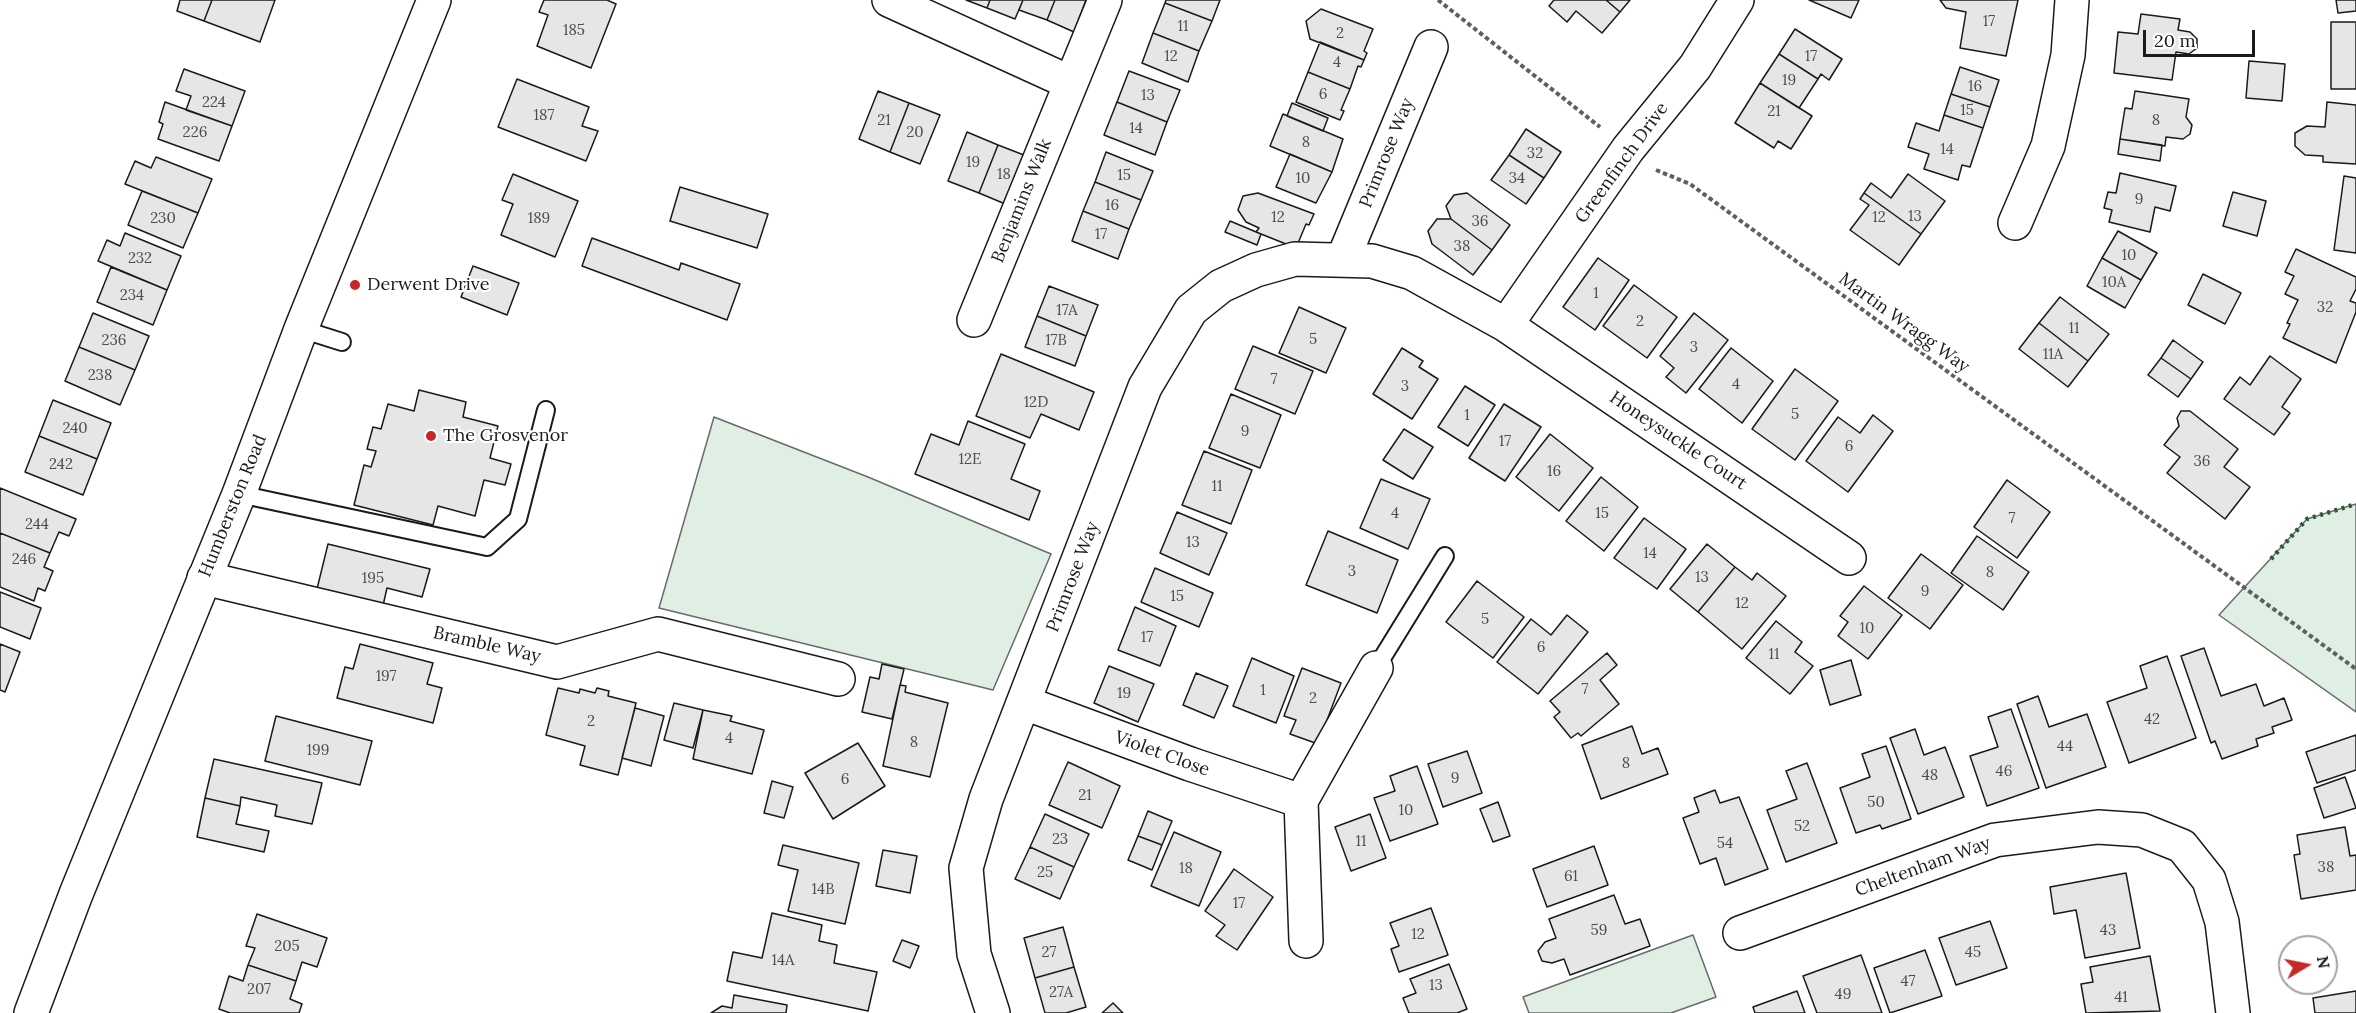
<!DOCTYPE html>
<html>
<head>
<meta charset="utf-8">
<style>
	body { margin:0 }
	#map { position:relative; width:2356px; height:1013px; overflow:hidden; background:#fff; font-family:Lora,serif }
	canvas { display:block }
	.north { position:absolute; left:2278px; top:935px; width:60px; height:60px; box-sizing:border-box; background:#fff; border:2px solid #a3a3a3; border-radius:50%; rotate:80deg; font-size:16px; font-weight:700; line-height:24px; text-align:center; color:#1a1a1a }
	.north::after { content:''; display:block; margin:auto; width:21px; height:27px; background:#c62828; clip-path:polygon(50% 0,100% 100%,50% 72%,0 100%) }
	.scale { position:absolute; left:2143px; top:30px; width:112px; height:27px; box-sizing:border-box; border:3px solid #1a1a1a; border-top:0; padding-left:8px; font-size:18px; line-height:21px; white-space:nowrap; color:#1a1a1a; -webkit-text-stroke:4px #fff; paint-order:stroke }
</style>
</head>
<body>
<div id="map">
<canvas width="2356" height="1013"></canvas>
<div class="north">N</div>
<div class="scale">20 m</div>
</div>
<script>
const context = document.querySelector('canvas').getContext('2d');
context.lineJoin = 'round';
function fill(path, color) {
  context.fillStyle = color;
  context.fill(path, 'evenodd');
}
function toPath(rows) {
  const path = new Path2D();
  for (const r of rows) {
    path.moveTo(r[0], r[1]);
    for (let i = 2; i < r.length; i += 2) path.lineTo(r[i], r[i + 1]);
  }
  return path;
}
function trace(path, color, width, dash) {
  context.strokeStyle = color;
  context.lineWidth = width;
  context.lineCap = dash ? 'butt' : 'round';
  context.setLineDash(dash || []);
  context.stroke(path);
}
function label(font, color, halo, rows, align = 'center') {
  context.font = font + ' Lora,serif';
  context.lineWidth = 4.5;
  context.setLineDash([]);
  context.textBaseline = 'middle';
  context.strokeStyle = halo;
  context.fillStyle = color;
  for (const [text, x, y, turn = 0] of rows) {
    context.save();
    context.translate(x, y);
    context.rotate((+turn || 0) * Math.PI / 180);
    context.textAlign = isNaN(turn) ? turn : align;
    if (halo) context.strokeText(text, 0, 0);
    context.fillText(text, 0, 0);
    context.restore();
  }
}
const green = toPath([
	[714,417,868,477,1051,554,993,690,659,608,714,417],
	[2356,504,2356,712,2219,615,2307,519,2356,504],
	[1693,935,1716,997,1671,1013,1529,1013,1523,997,1693,935]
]);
const building = toPath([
	[180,0,212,0,204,21,177,11,180,0],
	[212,0,275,0,260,42,204,21,212,0],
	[544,0,607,0,616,4,591,68,537,46,548,15,539,12,544,0],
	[966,0,990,0,987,8,966,0],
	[990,0,1023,0,1015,19,987,8,990,0],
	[1023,0,1055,0,1047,20,1019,10,1023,0],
	[1055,0,1086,0,1074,32,1047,20,1055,0],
	[1166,0,1220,0,1212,21,1165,3,1166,0],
	[1554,0,1606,0,1620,12,1602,33,1576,11,1567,22,1549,6,1554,0],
	[1606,0,1630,0,1620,12,1606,0],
	[1809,0,1859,0,1851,18,1809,0],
	[1940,0,2018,0,2006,56,1960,48,1966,12,1946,8,1940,0],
	[2336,0,2356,0,2356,11,2338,13,2336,0],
	[1165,3,1212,21,1199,51,1153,33,1165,3],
	[1321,9,1373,29,1364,51,1367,53,1364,60,1310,39,1306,21,1321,9],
	[2141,14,2180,19,2178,30,2190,32,2197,39,2197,48,2189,54,2176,52,2172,80,2114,73,2118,32,2138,34,2141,14],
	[2331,22,2356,22,2356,89,2331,89,2331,22],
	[1795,29,1842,59,1829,80,1821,74,1818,79,1779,54,1795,29],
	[1153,33,1199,51,1188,82,1142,63,1153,33],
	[1320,42,1364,60,1361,67,1358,66,1350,89,1308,72,1320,42],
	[1779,54,1818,79,1799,108,1760,83,1779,54],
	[2249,61,2285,64,2282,101,2246,98,2249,61],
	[1960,67,1999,80,1990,107,1951,94,1960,67],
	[184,69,245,91,232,126,186,110,191,96,176,91,184,69],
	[1129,71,1180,90,1167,122,1117,102,1129,71],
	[1308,72,1350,89,1341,110,1344,111,1340,120,1296,102,1308,72],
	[517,79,589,107,582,126,598,131,586,161,498,127,517,79],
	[1760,83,1812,116,1791,149,1778,141,1774,148,1735,123,1760,83],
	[878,91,909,103,890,152,859,139,878,91],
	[2135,91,2189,99,2186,117,2192,125,2190,134,2183,139,2166,137,2165,146,2120,139,2125,108,2132,109,2135,91],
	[1951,94,1990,107,1983,128,1944,115,1951,94],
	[165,102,232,126,219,161,158,139,163,124,159,122,165,102],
	[1117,102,1167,122,1155,155,1104,135,1117,102],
	[2327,102,2356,105,2356,164,2323,162,2323,156,2305,155,2295,146,2295,133,2307,126,2325,127,2327,102],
	[909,103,940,115,920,164,890,152,909,103],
	[1292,103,1328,118,1323,131,1287,116,1292,103],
	[1283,114,1343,139,1332,172,1270,146,1283,114],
	[1944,115,1983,128,1970,167,1962,165,1958,180,1924,169,1929,154,1908,147,1916,123,1939,131,1944,115],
	[1526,129,1561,152,1544,178,1509,155,1526,129],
	[967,132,998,145,979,193,948,181,967,132],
	[2120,139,2162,145,2160,161,2118,154,2120,139],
	[998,145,1029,157,1010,206,979,193,998,145],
	[1106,152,1153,171,1141,200,1095,182,1106,152],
	[1290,154,1332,172,1316,203,1276,187,1290,154],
	[1509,155,1544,178,1526,204,1491,180,1509,155],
	[156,157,212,179,198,213,125,184,135,161,151,168,156,157],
	[2120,173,2176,186,2170,211,2155,207,2150,232,2109,222,2112,210,2104,208,2108,192,2116,193,2120,173],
	[513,174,578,201,555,257,501,235,513,204,502,200,513,174],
	[1908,174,1945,201,1921,234,1864,193,1871,183,1891,198,1908,174],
	[2344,176,2356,178,2356,253,2334,250,2344,176],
	[1095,182,1141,200,1129,229,1083,211,1095,182],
	[680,187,768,214,757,248,670,221,680,187],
	[142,191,198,213,183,248,128,225,142,191],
	[2233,192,2266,201,2257,236,2223,226,2233,192],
	[1258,193,1314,214,1309,225,1306,224,1296,248,1256,232,1259,228,1246,222,1238,210,1243,196,1258,193],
	[1467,193,1510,225,1492,250,1451,219,1446,206,1454,195,1467,193],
	[1864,193,1921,234,1899,265,1850,230,1869,205,1860,199,1864,193],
	[1083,211,1129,229,1118,259,1072,241,1083,211],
	[1437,219,1451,219,1492,250,1473,275,1432,244,1428,231,1437,219],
	[1230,221,1261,234,1257,245,1225,232,1230,221],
	[2118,231,2157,253,2141,280,2102,258,2118,231],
	[125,233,181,256,167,290,98,261,107,240,120,246,125,233],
	[592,238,679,270,681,263,740,284,727,320,582,266,592,238],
	[2296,249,2356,277,2356,289,2350,301,2356,303,2356,312,2336,363,2283,338,2290,324,2287,323,2298,300,2285,294,2294,276,2285,272,2296,249],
	[1598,258,1629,280,1595,330,1563,307,1598,258],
	[2102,258,2141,280,2125,308,2087,286,2102,258],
	[473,266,519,283,507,315,461,297,473,266],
	[111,267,167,290,153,325,97,302,111,267],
	[2203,274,2241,293,2225,324,2188,305,2203,274],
	[1634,285,1677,317,1647,358,1603,326,1634,285],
	[1049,286,1098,305,1086,336,1037,316,1049,286],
	[2060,297,2109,334,2088,361,2039,323,2060,297],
	[1299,307,1346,328,1326,373,1279,353,1299,307],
	[93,313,149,336,135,370,79,347,93,313],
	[1694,313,1728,340,1686,393,1666,377,1674,368,1660,356,1694,313],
	[1037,316,1086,336,1075,366,1025,347,1037,316],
	[2039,323,2088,361,2068,387,2019,349,2039,323],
	[2173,340,2203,362,2191,379,2161,358,2173,340],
	[1253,346,1313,371,1295,414,1235,389,1253,346],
	[79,347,135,370,120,405,65,381,79,347],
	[1402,348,1423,361,1419,367,1438,379,1412,419,1373,394,1402,348],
	[1731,348,1773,381,1742,423,1699,389,1731,348],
	[1001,354,1094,392,1079,430,1041,414,1030,438,976,416,1001,354],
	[2270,356,2301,379,2282,407,2290,413,2274,435,2224,399,2240,377,2250,385,2270,356],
	[2161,358,2191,379,2178,397,2148,375,2161,358],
	[1795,369,1838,401,1795,460,1752,429,1795,369],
	[1465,386,1495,405,1468,446,1438,427,1465,386],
	[419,390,466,402,463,417,498,426,490,458,511,464,505,485,484,480,475,516,438,506,433,525,354,505,364,465,371,467,376,451,367,449,373,427,381,429,388,404,414,411,419,390],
	[1231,394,1281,415,1260,468,1209,448,1231,394],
	[53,400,111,423,97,459,39,436,53,400],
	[1504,404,1541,427,1505,481,1469,458,1504,404],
	[2181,411,2190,411,2238,449,2224,467,2250,487,2225,519,2167,473,2180,457,2164,445,2179,426,2177,418,2181,411],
	[1873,415,1893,431,1848,492,1806,461,1838,417,1860,433,1873,415],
	[968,421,1025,444,1011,479,1040,491,1029,520,915,474,931,434,959,445,968,421],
	[1404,429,1433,447,1413,479,1383,460,1404,429],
	[1550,434,1593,468,1559,511,1516,477,1550,434],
	[39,436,97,459,83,495,25,472,39,436],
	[1204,451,1252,470,1231,524,1182,505,1204,451],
	[1601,477,1638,507,1604,551,1566,521,1601,477],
	[1381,479,1430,499,1408,549,1360,528,1381,479],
	[2007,480,2050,512,2017,558,1974,527,2007,480],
	[0,488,76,519,69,536,59,532,50,553,0,533,0,488],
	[1177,512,1227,533,1209,575,1160,553,1177,512],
	[1644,518,1686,549,1657,589,1614,558,1644,518],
	[1328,531,1398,560,1377,613,1306,585,1328,531],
	[0,533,50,553,44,567,53,571,45,591,38,588,34,601,0,587,0,533],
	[1977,536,2029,572,2003,610,1951,573,1977,536],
	[328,544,430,569,422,597,387,588,382,610,316,593,328,544],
	[1707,544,1735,567,1698,612,1670,589,1707,544],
	[1921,554,1963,585,1930,629,1888,598,1921,554],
	[1735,567,1752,580,1757,573,1786,596,1742,649,1698,612,1735,567],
	[1155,568,1213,593,1199,627,1141,602,1155,568],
	[1477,581,1524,617,1493,658,1446,622,1477,581],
	[1864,586,1902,615,1868,659,1838,636,1848,622,1840,616,1864,586],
	[0,592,41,608,30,639,0,627,0,592],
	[1135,607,1176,626,1160,666,1118,650,1135,607],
	[1567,615,1588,632,1538,694,1497,662,1531,619,1551,635,1567,615],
	[1776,621,1802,642,1795,652,1813,666,1790,694,1746,658,1776,621],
	[0,644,20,652,5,692,0,690,0,644],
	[360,644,433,663,427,684,442,688,433,723,337,698,345,667,353,669,360,644],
	[2204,648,2221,696,2256,684,2264,706,2284,698,2292,720,2272,727,2274,733,2256,739,2258,746,2222,759,2215,741,2211,743,2181,656,2204,648],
	[1607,653,1617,665,1600,680,1619,704,1581,736,1578,733,1571,738,1554,717,1560,712,1550,701,1607,653],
	[2167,656,2196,738,2129,763,2107,702,2147,688,2140,666,2167,656],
	[1252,658,1294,676,1276,723,1233,706,1252,658],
	[1851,660,1861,695,1830,705,1820,670,1851,660],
	[882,664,904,669,892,719,862,712,870,677,879,679,882,664],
	[1109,666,1154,684,1138,722,1094,703,1109,666],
	[1302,668,1341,683,1318,744,1290,734,1296,720,1284,716,1302,668],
	[1196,673,1228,686,1214,718,1183,705,1196,673],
	[900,685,906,686,905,692,948,703,930,777,883,766,900,685],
	[558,688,579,693,580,689,595,693,597,688,609,691,608,696,636,703,618,775,580,765,585,746,546,735,558,688],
	[2038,696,2049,727,2087,714,2106,767,2046,788,2017,704,2038,696],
	[674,703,703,710,693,748,664,740,674,703],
	[635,708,664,716,651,766,622,758,635,708],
	[2011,709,2039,788,1987,806,1970,756,1998,747,1988,717,2011,709],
	[703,710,732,716,730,721,764,730,752,774,693,759,703,710],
	[276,716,372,741,360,785,265,761,276,716],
	[1632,726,1642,754,1658,748,1668,774,1601,799,1582,745,1632,726],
	[1915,729,1924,755,1945,747,1964,797,1918,814,1890,738,1915,729],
	[2356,735,2356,770,2317,783,2306,752,2356,735],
	[858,743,885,786,833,819,805,773,858,743],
	[1886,746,1911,819,1882,829,1880,825,1856,833,1840,788,1870,777,1862,754,1886,746],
	[1467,751,1482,793,1443,807,1428,764,1467,751],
	[214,759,322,783,312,824,275,816,277,805,241,797,240,806,205,798,214,759],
	[1068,762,1120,786,1102,828,1049,805,1068,762],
	[1807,763,1837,843,1786,862,1767,810,1797,799,1786,771,1807,763],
	[1417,766,1438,824,1390,841,1374,798,1395,791,1390,776,1417,766],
	[2345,777,2356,808,2324,818,2314,788,2345,777],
	[772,781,793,787,784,818,764,813,772,781],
	[1715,790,1720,803,1739,797,1768,869,1725,885,1716,858,1700,864,1683,818,1699,812,1694,798,1715,790],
	[205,798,240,806,236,824,269,831,264,852,197,837,205,798],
	[1498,802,1510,836,1493,842,1480,809,1498,802],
	[1148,811,1172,821,1162,845,1138,836,1148,811],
	[1045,814,1089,834,1074,867,1030,847,1045,814],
	[1370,814,1386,858,1351,871,1335,827,1370,814],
	[2345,827,2350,856,2356,855,2356,890,2301,899,2294,855,2300,854,2297,835,2345,827],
	[1174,832,1221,852,1199,906,1151,886,1174,832],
	[1138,836,1162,845,1152,870,1128,860,1138,836],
	[783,845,859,863,845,924,788,911,798,870,778,865,783,845],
	[1594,846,1608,885,1547,907,1533,869,1594,846],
	[1030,847,1074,867,1060,899,1015,879,1030,847],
	[883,850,917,856,910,893,876,886,883,850],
	[1234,869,1273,897,1237,950,1216,936,1225,925,1205,911,1234,869],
	[2126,873,2140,948,2085,958,2076,910,2054,914,2050,887,2126,873],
	[1614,895,1625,924,1640,919,1650,946,1570,975,1564,959,1552,963,1542,961,1538,951,1545,942,1556,938,1549,919,1614,895],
	[1431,908,1448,955,1399,972,1391,949,1399,946,1390,923,1431,908],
	[772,913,822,925,819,941,837,945,834,963,877,972,868,1011,727,981,733,952,762,958,772,913],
	[257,914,327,938,317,967,302,962,296,981,248,965,255,948,246,946,257,914],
	[1990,921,2007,968,1956,985,1939,938,1990,921],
	[1063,927,1074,967,1035,978,1024,938,1063,927],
	[902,940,919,946,910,968,893,961,902,940],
	[1925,950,1942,996,1890,1013,1874,968,1925,950],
	[1861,955,1882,1013,1817,1013,1803,976,1861,955],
	[2150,956,2160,1011,2086,1013,2081,984,2093,982,2090,967,2150,956],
	[1449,964,1467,1009,1457,1013,1409,1013,1403,998,1416,993,1410,979,1449,964],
	[248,965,296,981,290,999,302,1004,299,1013,230,1013,219,1009,229,976,243,981,248,965],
	[1074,967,1086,1007,1066,1013,1045,1013,1035,978,1074,967],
	[1797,991,1805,1013,1755,1013,1753,1007,1797,991],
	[2356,991,2356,1013,2315,1013,2313,998,2356,991],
	[734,995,787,1005,786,1013,711,1013,722,1006,732,1008,734,995],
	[1113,1003,1123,1013,1102,1013,1113,1003]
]);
const path = toPath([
	[1438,0,1600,127],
	[1656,170,1690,184,2356,669]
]);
const service = toPath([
	[301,329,342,342],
	[239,494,487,547,518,519,546,410],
	[1376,668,1445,556]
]);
const minor = toPath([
	[889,0,1071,83],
	[2015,223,2048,146,2068,55,2072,0],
	[1343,259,1431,47],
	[974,320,1105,0],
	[1506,325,1628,149,1695,67,1737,0],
	[204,578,557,662,658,634,838,679],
	[1025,703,1190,764,1301,801,1306,941],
	[1301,801,1376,668],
	[1740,933,1995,840,2098,827,2142,830,2182,846,2209,880,2222,922,2233,1013],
	[993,1013,974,954,966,868,986,799,1145,387,1191,310,1221,286,1256,270,1295,259,1372,261,1412,273,1506,325,1849,558]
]);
const primary = toPath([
	[31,1013,76,894,239,494,301,329,434,0]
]);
const hedge = toPath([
	[2271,559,2307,519,2356,504]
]);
const markers = [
	[355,285,6,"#c62828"],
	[431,436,6,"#c62828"]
];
const numberNames = [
	["17",1989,22],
	["11",1183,27],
	["185",574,31],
	["2",1340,34],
	["12",1171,57],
	["17",1811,57],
	["4",1337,63],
	["19",1789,81],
	["16",1975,87],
	["6",1323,95],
	["13",1148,96],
	["224",214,103],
	["15",1967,111],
	["21",1774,112],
	["187",544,116],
	["21",884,121],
	["8",2156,121],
	["14",1136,129],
	["226",195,133],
	["20",915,133],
	["8",1306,143],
	["14",1947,150],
	["32",1535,154],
	["19",973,163],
	["18",1004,175],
	["15",1124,176],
	["10",1303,179],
	["34",1517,179],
	["9",2139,200],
	["16",1112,206],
	["13",1915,217],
	["12",1278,218],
	["12",1879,218],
	["230",163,219],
	["189",539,219],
	["36",1480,222],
	["17",1101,235],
	["38",1462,247],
	["10",2129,256],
	["232",140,259],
	["10A",2114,283],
	["1",1596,294],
	["234",132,296],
	["32",2325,308],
	["17A",1067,311],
	["2",1640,322],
	["11",2074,329],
	["5",1313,340],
	["236",114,341],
	["17B",1056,341],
	["3",1694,348],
	["11A",2053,355],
	["238",100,376],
	["7",1274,380],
	["4",1736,385],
	["3",1405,387],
	["12D",1036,403],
	["5",1795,415],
	["1",1467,416],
	["240",75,429],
	["9",1245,432],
	["17",1505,442],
	["6",1849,447],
	["12E",970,460],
	["36",2202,462],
	["242",61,465],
	["16",1554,472],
	["11",1217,487],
	["4",1395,514],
	["15",1602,514],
	["7",2012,519],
	["244",37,525],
	["13",1193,543],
	["14",1650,554],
	["246",24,560],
	["3",1352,572],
	["8",1990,573],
	["13",1702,578],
	["195",373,579],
	["9",1925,592],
	["15",1177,597],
	["12",1742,604],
	["5",1485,620],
	["10",1867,629],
	["17",1147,638],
	["6",1541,648],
	["11",1774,655],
	["197",386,677],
	["7",1585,690],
	["1",1263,691],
	["19",1124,694],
	["2",1313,699],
	["42",2152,720],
	["2",591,722],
	["4",729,739],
	["8",914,743],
	["44",2065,747],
	["199",318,751],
	["8",1626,764],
	["46",2004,772],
	["48",1930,776],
	["9",1455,779],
	["6",845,780],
	["21",1085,796],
	["50",1876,803],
	["10",1406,811],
	["52",1802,827],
	["23",1060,840],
	["11",1361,842],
	["54",1725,844],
	["38",2326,868],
	["18",1186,869],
	["25",1045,873],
	["61",1571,877],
	["14B",823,890],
	["17",1239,904],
	["59",1599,931],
	["43",2108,931],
	["12",1418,935],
	["205",287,947],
	["27",1049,953],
	["45",1973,953],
	["14A",783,961],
	["47",1908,982],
	["13",1436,986],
	["207",259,990],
	["27A",1061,993],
	["49",1843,995],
	["41",2121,998]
];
const streetNames = [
	["Primrose Way",1387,153,-68],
	["Greenfinch Drive",1622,163,-54],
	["Benjamins Walk",1022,201,-68],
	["Martin Wragg Way",1904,323,36],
	["Honeysuckle Court",1678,441,34],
	["Humberston Road",233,506,-68],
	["Primrose Way",1073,577,-69],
	["Bramble Way",487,645,13],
	["Violet Close",1162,754,20],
	["Cheltenham Way",1923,867,-20]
];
const poiNames = [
	["Derwent Drive",367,285],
	["The Grosvenor",443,436]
];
fill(green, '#e0efe3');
trace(green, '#6a6a6a', 1.5);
fill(building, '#e6e6e6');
trace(building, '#1a1a1a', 1.5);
trace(service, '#1a1a1a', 20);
trace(minor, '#1a1a1a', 36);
trace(primary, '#1a1a1a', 36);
trace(path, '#5f5f5f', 4, [4.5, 3]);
trace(service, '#fff', 16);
trace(minor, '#fff', 33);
trace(primary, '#fff', 33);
trace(hedge, '#2b5a34', 4.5, [3, 4.5]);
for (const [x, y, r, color] of markers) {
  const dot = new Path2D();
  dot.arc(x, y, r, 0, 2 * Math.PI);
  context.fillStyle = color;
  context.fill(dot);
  trace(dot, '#fff', 2);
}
label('15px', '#4d4d4d', null, numberNames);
label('18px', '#1a1a1a', '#fff', streetNames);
label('18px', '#1a1a1a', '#fff', poiNames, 'left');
</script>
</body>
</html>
